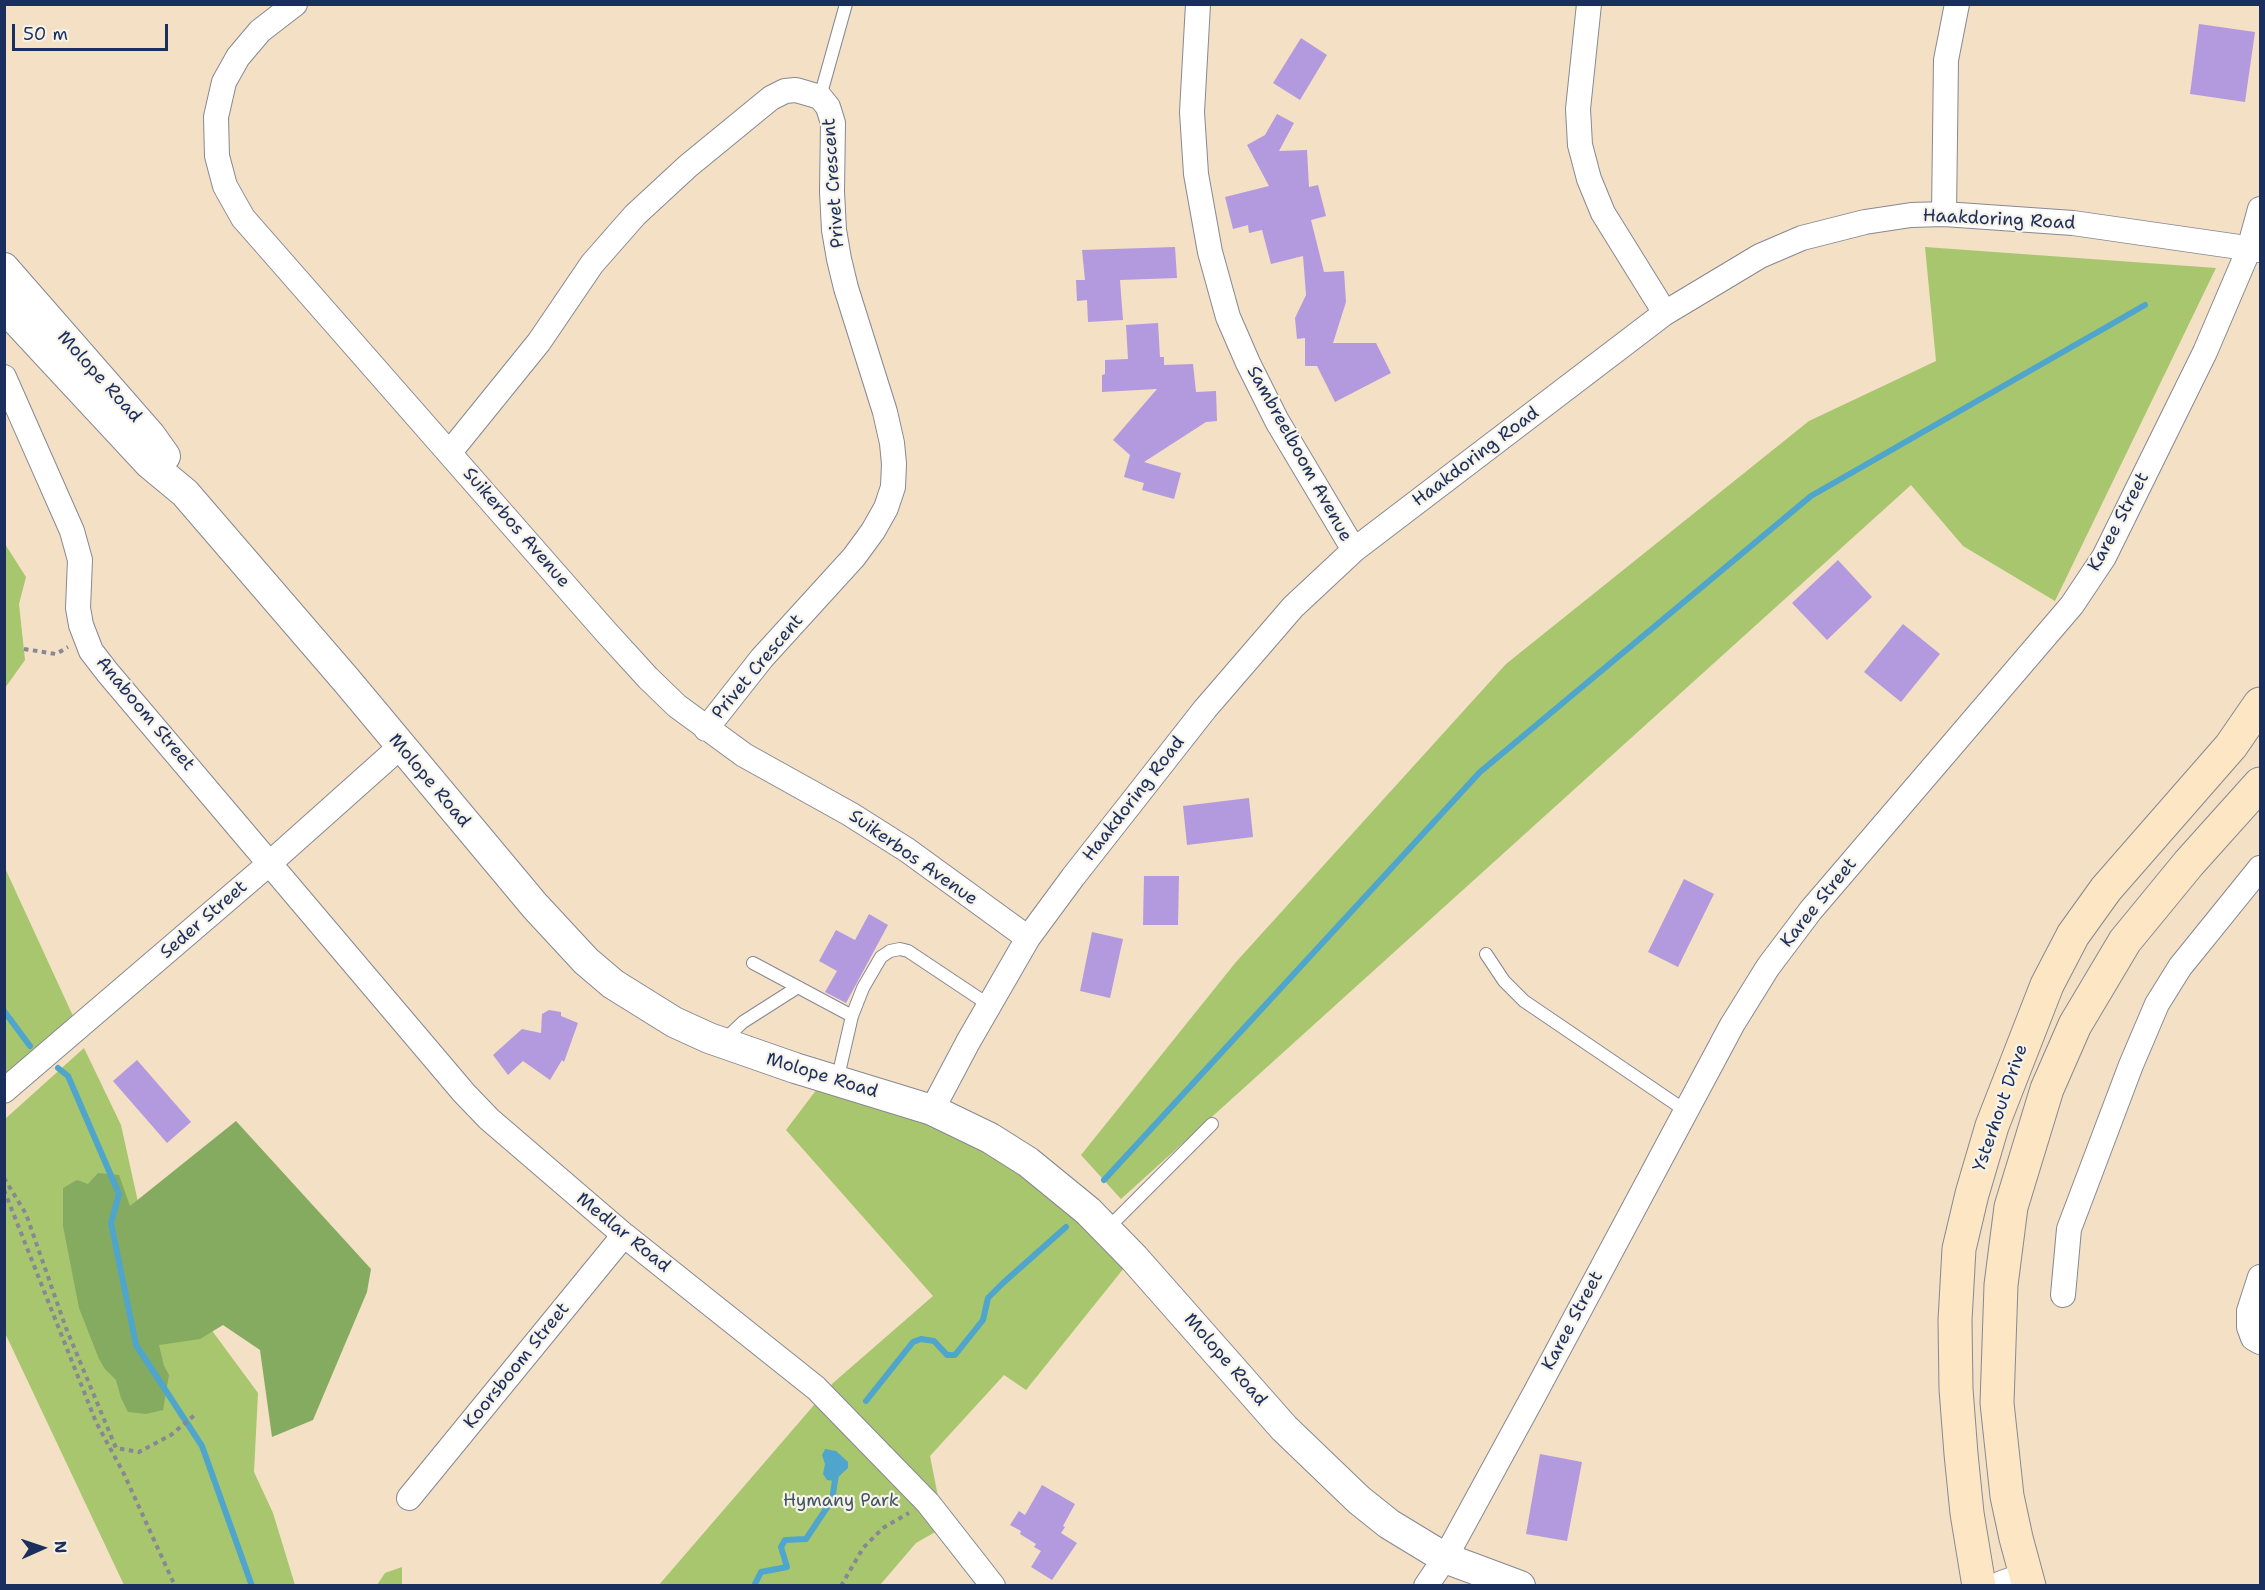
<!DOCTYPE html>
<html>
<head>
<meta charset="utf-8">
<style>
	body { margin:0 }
	#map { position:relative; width:2265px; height:1590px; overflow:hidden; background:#f3e0c5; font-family:"Shantell Sans",sans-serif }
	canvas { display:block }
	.frame { position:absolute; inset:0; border:6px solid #1b2f5e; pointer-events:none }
	.north { position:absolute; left:12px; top:1518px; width:60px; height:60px; -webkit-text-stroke:4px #f7f3e8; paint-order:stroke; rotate:87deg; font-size:16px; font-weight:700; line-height:24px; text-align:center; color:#1b2f5e }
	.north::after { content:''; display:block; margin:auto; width:21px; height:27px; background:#1b2f5e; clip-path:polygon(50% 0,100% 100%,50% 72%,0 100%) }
	.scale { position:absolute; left:12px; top:24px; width:156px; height:27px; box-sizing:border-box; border:3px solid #1b2f5e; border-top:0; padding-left:8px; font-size:18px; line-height:21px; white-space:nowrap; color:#1b2f5e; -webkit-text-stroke:4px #f7f3e8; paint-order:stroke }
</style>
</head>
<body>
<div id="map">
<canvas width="2265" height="1590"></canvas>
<div class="frame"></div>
<div class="north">N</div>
<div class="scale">50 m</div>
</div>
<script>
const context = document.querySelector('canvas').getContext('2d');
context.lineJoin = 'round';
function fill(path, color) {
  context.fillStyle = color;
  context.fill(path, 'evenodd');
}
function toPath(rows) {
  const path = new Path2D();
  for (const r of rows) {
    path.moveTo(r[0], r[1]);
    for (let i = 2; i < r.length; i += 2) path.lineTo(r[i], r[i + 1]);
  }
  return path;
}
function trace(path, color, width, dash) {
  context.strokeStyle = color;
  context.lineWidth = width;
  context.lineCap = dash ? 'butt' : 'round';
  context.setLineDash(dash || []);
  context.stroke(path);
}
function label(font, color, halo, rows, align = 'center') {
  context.font = font + ' "Shantell Sans",sans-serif';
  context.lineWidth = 4.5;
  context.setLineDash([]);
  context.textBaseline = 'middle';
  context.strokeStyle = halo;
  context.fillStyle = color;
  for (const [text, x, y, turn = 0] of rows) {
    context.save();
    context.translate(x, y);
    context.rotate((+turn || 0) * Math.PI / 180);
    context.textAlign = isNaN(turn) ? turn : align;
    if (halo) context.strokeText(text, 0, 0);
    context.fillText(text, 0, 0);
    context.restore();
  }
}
const green = toPath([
	[1925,247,2216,268,2055,601,1963,546,1911,485,1121,1199,1081,1155,1236,962,1506,664,1809,421,1936,361],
	[5,544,26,577,19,604,25,660,5,688],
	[4,866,73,1016,4,1077],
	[84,1048,121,1125,138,1202,213,1332,258,1393,254,1472,273,1513,295,1585,124,1585,5,1333,5,1119],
	[817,1089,922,1122,1013,1166,1083,1220,1124,1268,1026,1390,1004,1375,930,1456,944,1527,916,1543,880,1585,658,1586,833,1383,933,1296,786,1130],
	[402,1567,402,1585,377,1585,385,1573]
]);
const forest = toPath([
	[236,1121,371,1269,367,1292,313,1420,272,1437,260,1350,223,1325,200,1339,159,1345,164,1366,169,1375,163,1410,146,1414,128,1412,121,1398,116,1380,105,1369,99,1359,79,1308,63,1226,63,1188,77,1180,88,1184,98,1173,119,1175,130,1206]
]);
const water = toPath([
	[825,1449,836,1451,848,1462,848,1468,834,1481,827,1480,823,1474,825,1464,822,1455]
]);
const stream = toPath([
	[4,1011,30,1046],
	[58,1068,68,1076,119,1194,111,1223,136,1345,202,1446,252,1586],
	[1104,1180,1480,772,1811,496,2145,305],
	[866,1401,913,1342,921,1339,934,1341,947,1355,955,1355,983,1320,988,1298,1003,1283,1066,1227],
	[754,1586,761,1572,787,1567,781,1547,785,1540,806,1539,832,1500,836,1474]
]);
const building = toPath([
	[2199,24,2255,32,2245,102,2190,94],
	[1301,38,1327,55,1300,100,1273,83],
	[1277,114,1294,123,1279,151,1307,150,1309,187,1318,185,1326,216,1311,220,1324,272,1344,271,1346,302,1333,343,1376,343,1391,373,1335,402,1317,366,1305,366,1305,338,1297,339,1295,318,1306,295,1303,256,1271,264,1262,230,1249,233,1248,225,1233,229,1225,197,1269,186,1247,145,1265,135],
	[1175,247,1177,278,1120,280,1123,320,1088,322,1087,300,1077,301,1076,280,1085,280,1082,250],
	[1158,323,1160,357,1164,357,1164,365,1193,364,1196,392,1216,391,1217,421,1206,422,1144,462,1181,473,1174,499,1142,490,1144,483,1124,477,1130,455,1113,440,1157,389,1102,392,1102,375,1105,374,1105,360,1128,359,1126,325],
	[1838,560,1872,597,1827,640,1792,603],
	[1903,624,1940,654,1901,702,1864,672],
	[1249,798,1253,837,1187,845,1183,806],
	[1144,876,1179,876,1178,925,1143,925],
	[1684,879,1714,894,1678,967,1648,952],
	[869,914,888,925,846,1003,825,992,837,971,819,961,836,930,855,940],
	[1092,932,1123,939,1110,998,1080,991],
	[549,1010,561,1012,561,1016,578,1023,564,1062,562,1060,550,1080,523,1061,508,1075,493,1055,522,1029,541,1033,542,1014],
	[137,1060,191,1122,167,1143,113,1081],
	[1540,1454,1582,1462,1567,1541,1526,1534],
	[1042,1485,1075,1504,1063,1526,1065,1527,1061,1533,1077,1543,1052,1580,1031,1567,1041,1551,1034,1547,1036,1544,1020,1534,1021,1531,1010,1525,1019,1511,1025,1515]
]);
const path = toPath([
	[24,649,56,654,68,647],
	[4,1178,26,1214,66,1328,116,1448,139,1452,171,1435,197,1413],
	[4,1190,96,1422,124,1474,175,1586],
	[841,1586,863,1548,883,1528,909,1513]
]);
const service = toPath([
	[820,97,846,4],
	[1486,954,1504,981,1524,1001,1686,1111],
	[753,963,852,1016],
	[722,1042,743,1022,798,987],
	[837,1081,852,1016,863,988,881,957,890,951,900,949,908,951,989,1005],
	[1107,1229,1212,1124]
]);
const minor = toPath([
	[295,4,260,31,238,57,224,82,216,117,217,156,225,186,243,218,606,632,648,678,677,706,744,755,850,814,907,850,1028,938],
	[1198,4,1192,112,1196,174,1210,252,1228,317,1248,363,1277,421,1354,550],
	[1589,4,1578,109,1580,145,1589,179,1603,213,1665,313],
	[1944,214,1946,60,1957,4],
	[4,377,72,531,80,560,78,608,81,625,91,651,108,673,464,1093,489,1119,624,1235,816,1388,928,1503,993,1586],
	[450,452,539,342,592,264,635,215,688,166,771,98,785,91,796,90,820,97,828,107,833,123,832,192,834,230,839,259,846,288,885,412,892,443,894,464,893,487,886,508,873,531,854,557,762,658,706,729],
	[4,1091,270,863,400,747],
	[932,1110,968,1042,1028,938,1073,877,1205,709,1293,607,1354,550,1665,313,1760,256,1802,238,1865,222,1911,215,1944,214,2073,223,2260,250],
	[2260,1277,2249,1311,2249,1327,2253,1338,2260,1342],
	[2063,1295,2069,1229,2131,1065,2157,1004,2180,967,2260,868],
	[409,1498,624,1235],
	[1426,1586,1445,1558,1534,1395,1732,1025,1768,967,1811,910,2072,605,2104,557,2205,352,2249,249,2260,209]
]);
const tertiary = toPath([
	[4,268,150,435,165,456],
	[4,307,150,464,185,493,347,681,535,906,586,961,613,984,674,1022,709,1038,795,1068,932,1110,990,1138,1028,1162,1088,1211,1134,1258,1284,1428,1359,1500,1389,1524,1445,1558,1520,1586],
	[2002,1586,2025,1578]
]);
const secondary = toPath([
	[1979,1586,1967,1513,1961,1454,1956,1389,1955,1320,1959,1249,1972,1194,1992,1126,2047,985,2073,935,2106,889,2231,746,2260,704],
	[2029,1586,2016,1538,2007,1496,1997,1403,2001,1285,2011,1207,2047,1089,2075,1025,2125,941,2189,863,2260,784]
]);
const streetNames = [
	["Privet Crescent",834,183,-94],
	["Haakdoring Road",1999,220,3],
	["Molope Road",99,377,48],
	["Sambreelboom Avenue",1299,454,61],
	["Haakdoring Road",1476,457,-37],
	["Karee Street",2119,522,-62],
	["Suikerbos Avenue",516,528,49],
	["Privet Crescent",758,667,-50],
	["Anaboom Street",145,714,50],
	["Molope Road",429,781,50],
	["Haakdoring Road",1134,799,-52],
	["Suikerbos Avenue",913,858,35],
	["Karee Street",1819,903,-51],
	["Seder Street",204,920,-41],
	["Molope Road",822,1076,17],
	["Ysterhout Drive",2001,1108,-71],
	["Medlar Road",623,1233,39],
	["Karee Street",1573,1321,-62],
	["Molope Road",1225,1360,49],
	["Koorsboom Street",517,1366,-51]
];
const parkNames = [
	["Hymany Park",841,1501]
];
fill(green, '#a7c66e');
fill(forest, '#85ab61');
fill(water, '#4fa5cc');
trace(stream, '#4fa5cc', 6);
fill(building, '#b39ade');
trace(service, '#878892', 14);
trace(minor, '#878892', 26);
trace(tertiary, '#878892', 32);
trace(secondary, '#878892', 35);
trace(path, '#878892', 4, [4.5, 4.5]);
trace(service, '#fff', 12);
trace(minor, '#fff', 24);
trace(tertiary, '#fff', 30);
trace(secondary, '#fce6c4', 33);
label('18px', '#1b2f5e', '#f7f3e8', streetNames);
label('18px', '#3e5562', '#f7f3e8', parkNames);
</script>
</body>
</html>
